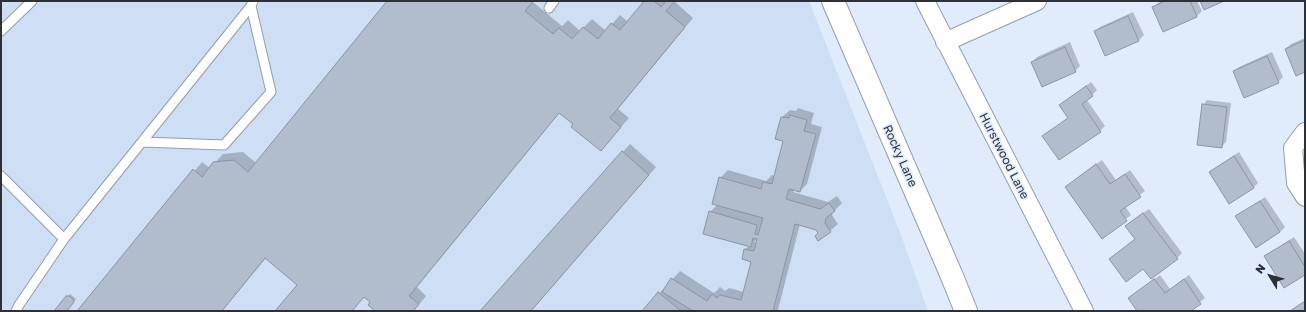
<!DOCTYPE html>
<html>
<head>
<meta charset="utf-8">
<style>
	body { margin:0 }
	#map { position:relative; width:1306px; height:312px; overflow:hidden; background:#e0ebfc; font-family:"Golos Text",sans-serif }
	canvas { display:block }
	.frame { position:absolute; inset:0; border:2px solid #2d3137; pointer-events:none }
	.north { position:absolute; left:1250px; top:256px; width:40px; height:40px; -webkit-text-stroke:3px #e0ebfc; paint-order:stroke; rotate:307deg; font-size:11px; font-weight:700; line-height:16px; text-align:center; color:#2d3137 }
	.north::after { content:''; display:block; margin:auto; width:14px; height:18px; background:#2d3137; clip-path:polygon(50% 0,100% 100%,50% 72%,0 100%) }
</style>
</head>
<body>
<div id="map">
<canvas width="1306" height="312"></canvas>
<div class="frame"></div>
<div class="north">N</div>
</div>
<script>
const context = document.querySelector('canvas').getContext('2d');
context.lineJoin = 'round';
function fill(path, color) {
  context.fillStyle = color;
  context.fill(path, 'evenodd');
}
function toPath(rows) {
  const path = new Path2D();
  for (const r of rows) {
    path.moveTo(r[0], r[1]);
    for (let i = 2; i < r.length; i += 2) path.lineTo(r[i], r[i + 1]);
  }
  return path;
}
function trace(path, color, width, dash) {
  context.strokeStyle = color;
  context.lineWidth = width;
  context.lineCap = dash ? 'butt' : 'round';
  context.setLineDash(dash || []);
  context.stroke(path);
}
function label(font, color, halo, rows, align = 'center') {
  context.font = font + ' "Golos Text",sans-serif';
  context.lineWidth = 3.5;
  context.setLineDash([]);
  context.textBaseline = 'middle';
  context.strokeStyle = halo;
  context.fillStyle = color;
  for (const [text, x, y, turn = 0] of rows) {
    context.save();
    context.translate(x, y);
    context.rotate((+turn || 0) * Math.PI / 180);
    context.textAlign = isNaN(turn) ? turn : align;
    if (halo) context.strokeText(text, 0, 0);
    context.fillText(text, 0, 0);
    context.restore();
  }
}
const built = toPath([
	[1,1,809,1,901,235,928,311,1,311]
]);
const shadow = toPath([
	[388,1,534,1,533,2,562,26,568,20,580,31,592,19,606,31,620,15,628,22,646,1,674,1,693,18,618,109,629,118,601,150,560,112,417,287,426,296,414,311,376,311,372,302,364,296,352,311,277,311,298,285,266,258,222,311,79,311,202,162,210,168,223,154,243,152,256,163],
	[1161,1,1197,1,1202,11,1197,16,1164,31,1153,7],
	[1133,12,1144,35,1139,40,1106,55,1095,32,1100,27],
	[1305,38,1305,71,1286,49,1291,44],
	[1070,42,1080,66,1075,71,1032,62,1037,57],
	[1272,52,1283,77,1278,82,1234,71,1239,67],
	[1091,82,1097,90,1087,100,1105,126,1100,131,1044,136,1069,117,1061,105],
	[1207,100,1231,103,1226,142,1221,147,1203,105],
	[798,108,814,113,811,124,822,127,807,184,800,191,794,190,793,192,828,202,837,196,842,203,833,212,832,215,838,224,830,231,819,233,816,229,800,224,778,310,780,311,643,311,680,271,714,293,720,287,725,291,729,288,744,292,752,261,745,249,749,246,710,212,718,204,720,178,728,170,766,181,772,175,775,176,784,140,782,117,790,110,796,111],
	[759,238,758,243,754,242],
	[630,144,656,167,531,311,481,311],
	[1239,152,1258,183,1253,188,1210,172],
	[1102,160,1116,180,1130,170,1145,191,1125,206,1131,215,1102,238,1066,187],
	[1265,197,1285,227,1280,232,1237,216],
	[1149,209,1182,253,1177,258,1144,267,1110,259,1136,239,1131,222],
	[1294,237,1305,254,1305,274,1265,256],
	[1160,275,1170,289,1189,275,1205,298,1189,311,1138,311,1129,298],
	[70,294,76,299,67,311,55,311]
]);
const building = toPath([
	[387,1,533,1,525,11,553,34,559,28,572,39,583,27,598,39,611,23,620,30,644,1,654,1,661,7,666,1,675,1,666,11,685,27,610,118,621,127,601,151,571,127,573,124,559,113,409,296,419,304,413,311,375,311,368,305,370,302,364,297,352,311,275,311,297,285,265,258,222,311,77,311,193,169,202,177,213,162,234,160,248,172,387,1],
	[1165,1,1190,1,1197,17,1163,32,1152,7,1165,1],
	[1200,1,1224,1,1204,10,1200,1],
	[1128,16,1139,41,1105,56,1094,31,1128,16],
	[1305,40,1305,72,1296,76,1285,49,1305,40],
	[1065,47,1076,72,1042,87,1031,62,1065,47],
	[1267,56,1279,83,1244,98,1233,71,1267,56],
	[1086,86,1093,96,1082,104,1101,132,1059,160,1042,136,1068,118,1059,105,1086,86],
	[1202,104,1227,107,1222,148,1197,145,1202,104],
	[790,115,807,120,804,131,816,134,800,192,789,189,786,199,820,209,829,203,835,211,826,218,825,223,831,232,818,241,815,236,818,233,816,230,795,224,773,311,693,311,662,292,671,278,707,301,712,294,717,298,720,295,741,300,751,262,742,259,744,249,754,251,757,239,753,238,751,247,703,234,709,211,757,225,755,234,758,235,763,218,712,204,719,177,761,189,763,182,772,184,783,141,775,139,781,117,789,118,790,115],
	[622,151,649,175,531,311,480,311,622,151],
	[1234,156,1254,188,1229,204,1209,172,1234,156],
	[1096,164,1110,184,1125,174,1141,197,1120,211,1127,221,1102,239,1065,187,1096,164],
	[1260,201,1280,232,1256,248,1235,216,1260,201],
	[1143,213,1178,259,1151,279,1143,269,1126,282,1109,259,1135,239,1125,226,1143,213],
	[1289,241,1305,267,1305,275,1284,288,1264,256,1289,241],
	[1154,279,1165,293,1184,279,1201,304,1191,311,1137,311,1128,298,1154,279],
	[658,292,681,311,642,311,658,292],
	[66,296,69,296,73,299,74,302,67,311,54,311,66,296],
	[1305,301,1305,311,1290,311,1305,301]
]);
const service = toPath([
	[549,8,554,1],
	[1,31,32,1],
	[143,142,224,145,271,92,251,6],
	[1,176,64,239],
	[16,311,19,305,64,239,251,6,253,1]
]);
const minor = toPath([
	[925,1,1084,311],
	[945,42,1037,1],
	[1305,132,1293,148,1296,183,1305,197]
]);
const trunk = toPath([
	[833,1,951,274,966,311]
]);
const streetNames = [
	["Rocky Lane",900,156,66],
	["Hurstwood Lane",1004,156,63]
];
fill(built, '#cedef4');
fill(shadow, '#0003');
fill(building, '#b1bccc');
trace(building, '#8b95a5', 1);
trace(service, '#939dad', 11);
trace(minor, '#939dad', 20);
trace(trunk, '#939dad', 24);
trace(service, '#fff', 9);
trace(minor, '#fff', 18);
trace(trunk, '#fff', 22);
label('12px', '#2d3137', '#e0ebfc', streetNames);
</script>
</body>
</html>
